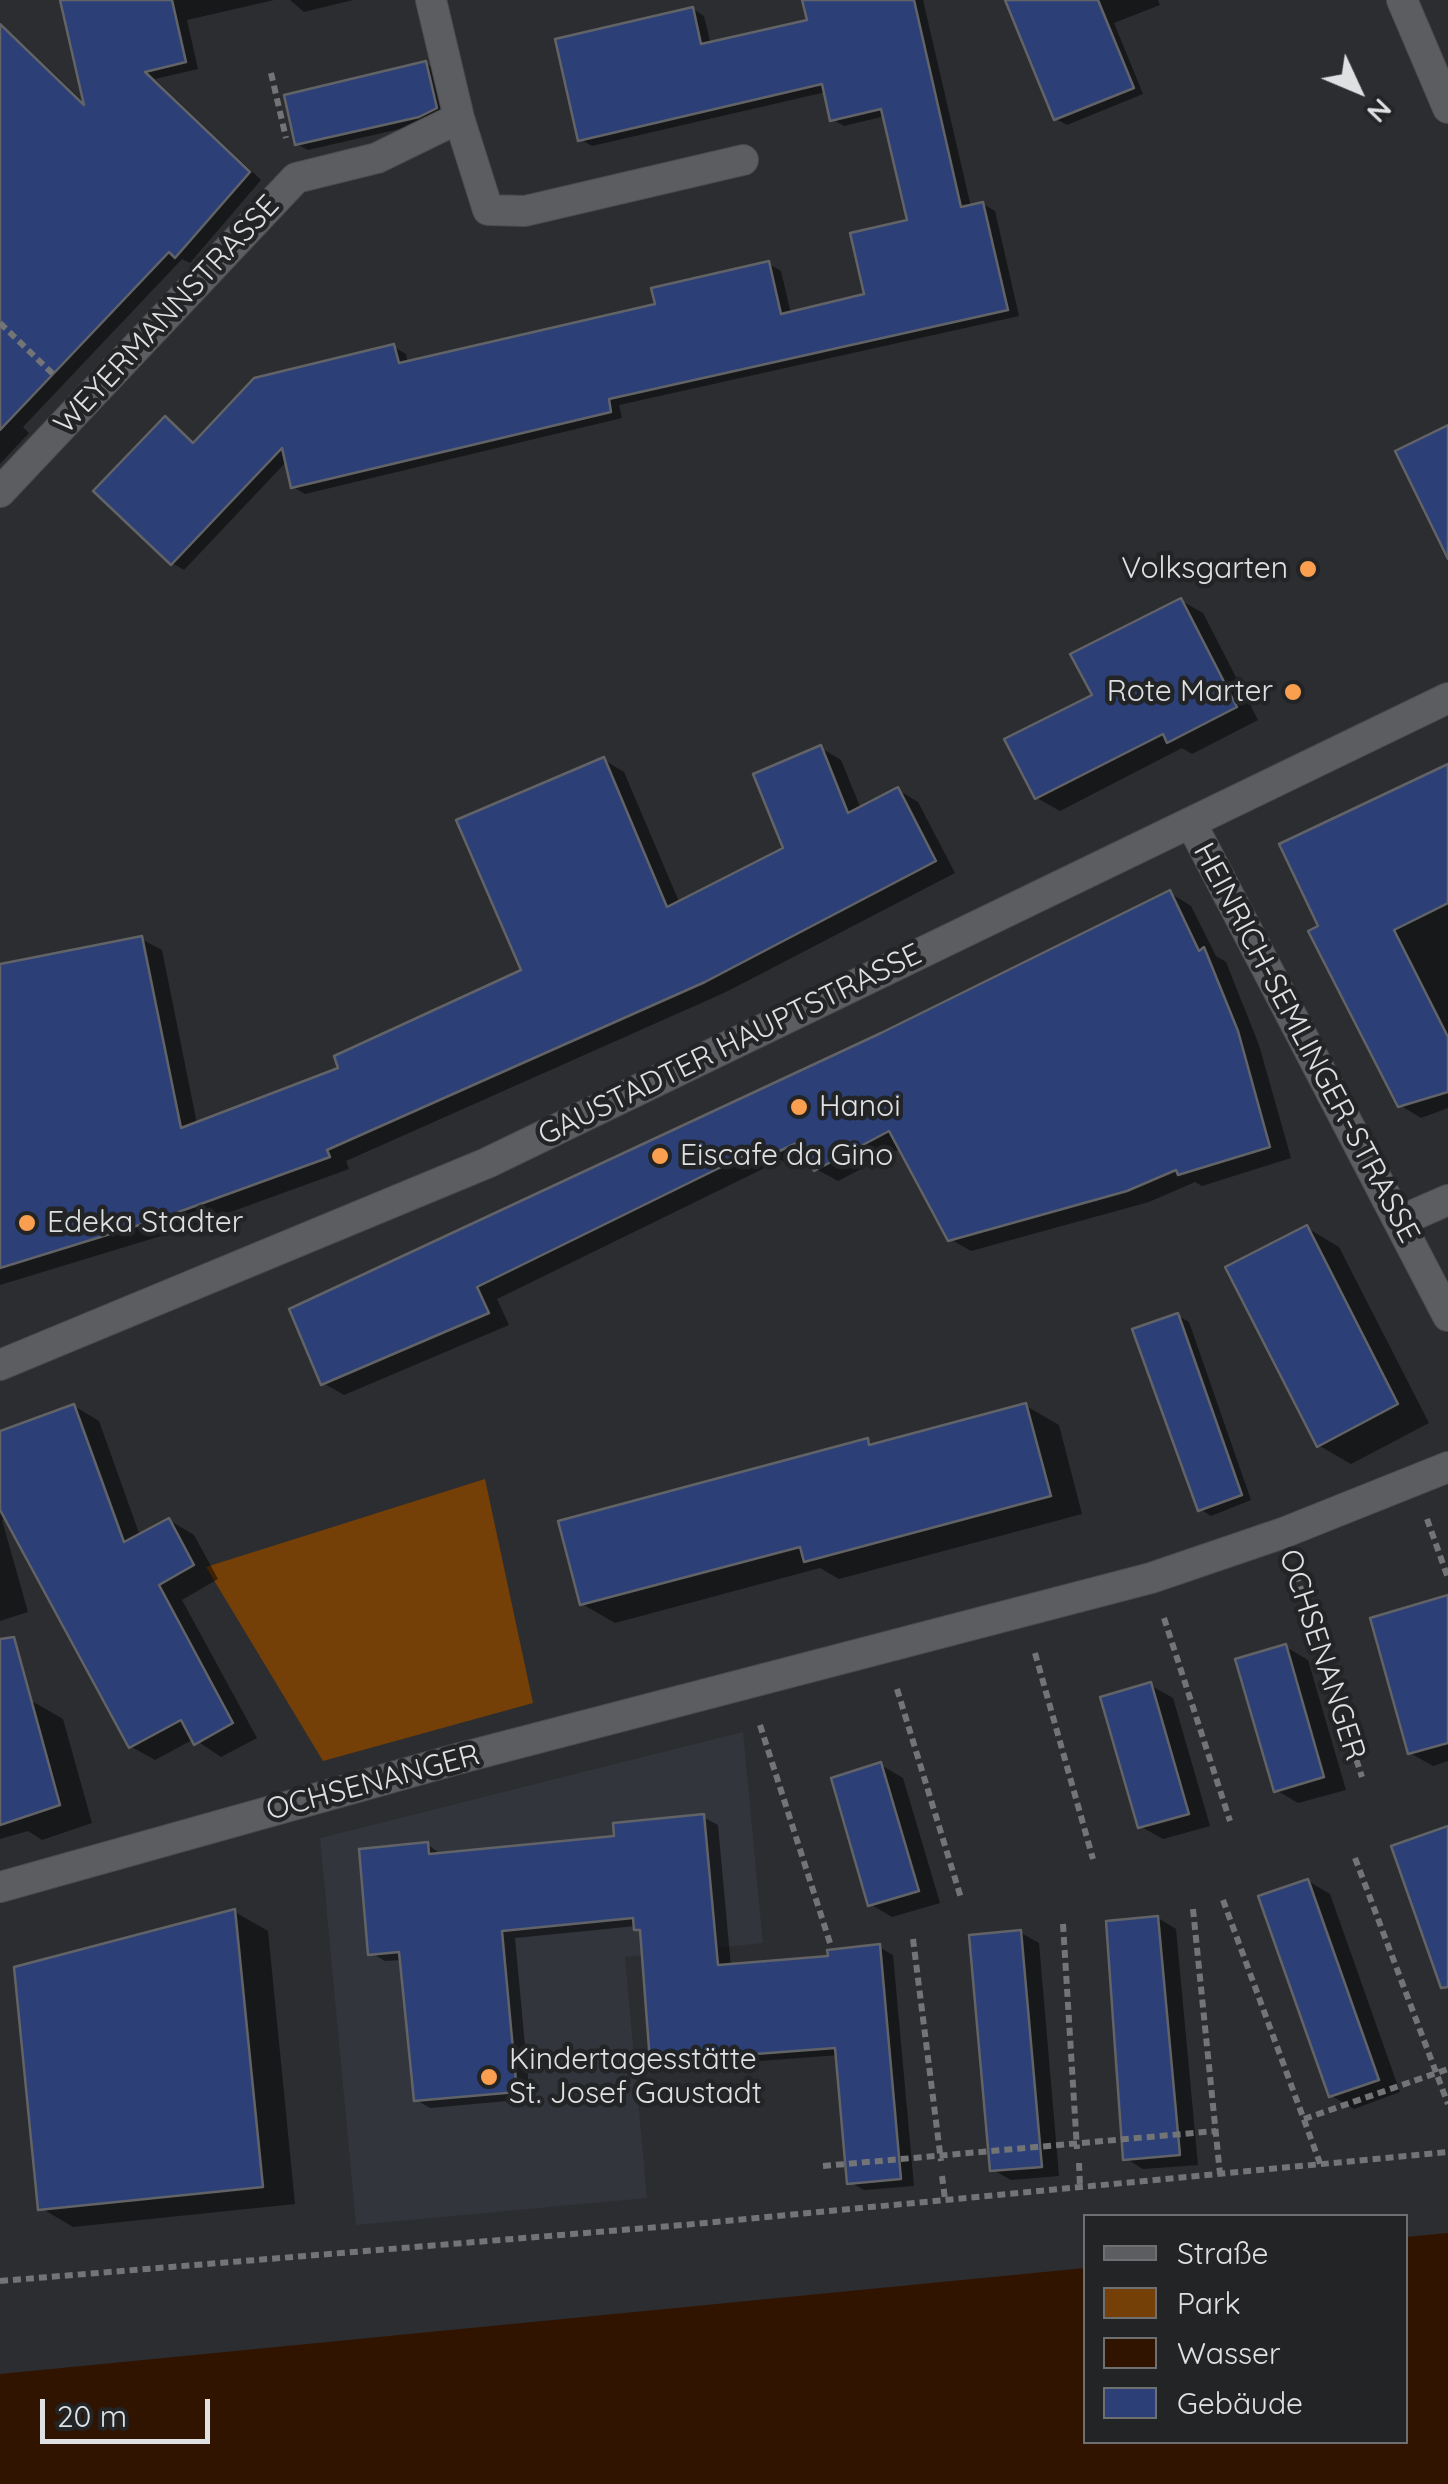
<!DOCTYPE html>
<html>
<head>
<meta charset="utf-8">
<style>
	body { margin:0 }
	#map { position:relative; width:1448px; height:2484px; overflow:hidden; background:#2c2d30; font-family:Quicksand,sans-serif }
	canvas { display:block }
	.legend { position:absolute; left:1083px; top:2214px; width:325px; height:230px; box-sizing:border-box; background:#222426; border:2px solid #6e6f71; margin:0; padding:12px 18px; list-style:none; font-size:30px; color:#dfe0e2 }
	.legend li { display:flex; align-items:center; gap:20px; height:50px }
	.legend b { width:50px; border:2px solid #6e6f71 }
	.north { position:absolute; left:1308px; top:40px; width:100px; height:100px; -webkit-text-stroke:8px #222426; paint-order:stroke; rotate:134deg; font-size:28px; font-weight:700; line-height:40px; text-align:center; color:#dfe0e2 }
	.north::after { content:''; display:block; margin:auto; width:35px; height:45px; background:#dfe0e2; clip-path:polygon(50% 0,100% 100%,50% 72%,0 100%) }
	.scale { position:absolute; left:40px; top:2399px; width:170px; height:45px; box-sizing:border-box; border:5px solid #dfe0e2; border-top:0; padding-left:12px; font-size:30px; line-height:35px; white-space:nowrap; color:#dfe0e2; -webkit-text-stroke:8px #222426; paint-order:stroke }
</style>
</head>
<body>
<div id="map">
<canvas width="1448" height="2484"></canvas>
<ul class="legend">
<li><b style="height:12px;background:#5c5d60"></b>Straße</li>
<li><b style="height:28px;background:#754007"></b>Park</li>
<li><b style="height:28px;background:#301400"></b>Wasser</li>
<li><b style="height:28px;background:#2c4077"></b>Gebäude</li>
</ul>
<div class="north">N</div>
<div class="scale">20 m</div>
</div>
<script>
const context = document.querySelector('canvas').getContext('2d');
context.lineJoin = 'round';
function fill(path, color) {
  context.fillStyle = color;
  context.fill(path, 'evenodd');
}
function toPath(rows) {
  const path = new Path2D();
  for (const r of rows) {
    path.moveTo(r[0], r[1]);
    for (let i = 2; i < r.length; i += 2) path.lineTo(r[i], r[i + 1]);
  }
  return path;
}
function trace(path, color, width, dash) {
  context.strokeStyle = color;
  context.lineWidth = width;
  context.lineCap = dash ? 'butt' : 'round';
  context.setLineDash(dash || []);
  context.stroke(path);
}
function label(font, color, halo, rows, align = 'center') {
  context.font = font + ' Quicksand,sans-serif';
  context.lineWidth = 9;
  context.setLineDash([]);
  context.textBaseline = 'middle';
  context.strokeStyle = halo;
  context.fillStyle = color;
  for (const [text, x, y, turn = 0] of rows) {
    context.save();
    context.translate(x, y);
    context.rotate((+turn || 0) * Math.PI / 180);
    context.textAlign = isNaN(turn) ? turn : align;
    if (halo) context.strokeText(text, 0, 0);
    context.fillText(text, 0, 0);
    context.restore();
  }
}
const built = toPath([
	[743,1732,763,1943,625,1957,647,2198,356,2225,320,1838]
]);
const green = toPath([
	[485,1479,533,1703,323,1761,206,1567]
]);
const water = toPath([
	[1448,2233,1448,2484,0,2484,0,2374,1085,2268,1086,2442,1406,2442,1406,2237]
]);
const shadow = toPath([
	[63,0,274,0,187,20,198,69,155,79,261,180,190,263,182,259,23,427,29,433,0,464,0,22,87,105],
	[290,0,353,0,304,12],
	[811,0,923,0,971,207,983,204,995,211,1019,316,619,405,622,418,305,494,293,487,287,461,184,570,172,563,165,419,196,444,394,347,406,354,408,364,658,305,769,264,781,271,791,314,867,296,910,221,885,116,844,126,832,119,826,92,592,146,580,139,693,9,704,16,711,45,810,22],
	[1008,0,1158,0,1160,5,1114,23,1143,94,1067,125,1056,119],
	[426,64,437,70,447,114,430,122,308,150,297,144],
	[1180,600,1203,613,1258,720,1192,754,1182,748,1060,811,1037,798,1095,696],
	[821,748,841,760,861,809,898,790,918,802,955,873,726,992,346,1161,349,1169,184,1229,0,1285,0,966,141,939,162,950,197,1124,342,1069,524,972,604,760,624,772,680,904,786,849],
	[1448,763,1448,1108,1421,1118,1400,1105,1282,845],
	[1170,893,1191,906,1216,956,1226,962,1259,1045,1291,1158,1202,1186,1195,1182,1149,1202,971,1251,950,1239,901,1148,838,1181,816,1169,811,1158,793,1167,781,1160,497,1299,509,1325,344,1395,323,1383,292,1310,882,1035],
	[1307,1228,1339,1247,1429,1423,1351,1464,1318,1445],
	[1178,1316,1189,1322,1251,1500,1211,1516,1200,1509],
	[74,1406,99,1421,140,1536,169,1520,194,1535,218,1579,182,1600,257,1738,221,1757,194,1739,155,1760,130,1746,7,1518,2,1520,28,1612,0,1621,0,1434],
	[1026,1406,1059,1425,1082,1514,839,1579,820,1568,615,1623,582,1604,867,1440,877,1446],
	[1448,1632,1448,1761,1433,1766,1410,1753],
	[1286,1647,1308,1660,1346,1790,1298,1803,1276,1790],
	[1150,1685,1173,1698,1210,1826,1163,1839,1140,1826],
	[30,1700,63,1719,92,1823,42,1840,28,1831,0,1839,0,1709],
	[881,1765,903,1778,940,1903,892,1917,870,1904],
	[703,1817,718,1825,731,1967,830,1959,879,1947,893,1955,914,2186,864,2190,850,2182,839,2055,666,2068,652,2060,643,1932,636,1926,515,1938,530,2099,430,2108,416,2100,403,1960,385,1961,371,1953,427,1844,442,1855,617,1838],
	[1308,1881,1330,1894,1400,2092,1354,2109,1332,2096],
	[235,1912,268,1931,295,2204,73,2227,41,2208],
	[1158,1918,1176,1929,1198,2165,1143,2169,1125,2158],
	[1021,1933,1039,1943,1059,2176,1011,2180,993,2170]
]);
const building = toPath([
	[60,0,172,0,186,62,145,72,250,172,175,258,169,252,0,430,0,24,84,105,60,0],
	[802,0,914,0,961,207,983,202,1008,310,609,399,611,412,291,488,282,448,171,565,93,491,165,416,193,443,254,378,394,344,399,363,655,304,651,288,769,261,781,314,864,294,850,233,907,220,881,109,830,121,822,84,578,141,555,39,693,7,701,44,807,20,802,0],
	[1005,0,1098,0,1134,88,1054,120,1005,0],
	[426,61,437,108,419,117,295,145,284,95,426,61],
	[1448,425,1448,559,1395,451,1448,425],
	[1181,598,1237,707,1167,743,1163,734,1035,799,1004,739,1092,695,1070,654,1181,598],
	[821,745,848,813,898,787,936,861,705,982,327,1150,330,1157,162,1218,0,1268,0,964,142,936,181,1128,338,1068,334,1056,521,970,456,820,604,757,667,907,783,848,753,774,821,745],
	[1448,764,1448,903,1394,930,1448,1037,1448,1092,1398,1107,1308,931,1318,926,1279,844,1448,764],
	[1170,890,1199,951,1204,947,1238,1031,1270,1147,1178,1175,1176,1170,1127,1191,948,1241,889,1131,814,1171,801,1141,769,1156,764,1146,477,1287,489,1313,321,1385,289,1309,881,1033,1170,890],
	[1307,1225,1398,1404,1317,1447,1225,1267,1307,1225],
	[1178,1313,1242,1495,1198,1511,1132,1329,1178,1313],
	[1026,1403,1051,1496,804,1562,800,1547,580,1605,558,1521,868,1438,869,1445,1026,1403],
	[74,1404,124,1542,169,1518,194,1565,159,1585,233,1723,194,1745,181,1720,129,1748,0,1510,0,1431,74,1404],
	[1448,1595,1448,1743,1408,1754,1370,1618,1448,1595],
	[14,1637,60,1805,0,1825,0,1639,14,1637],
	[1286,1644,1324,1777,1274,1792,1235,1659,1286,1644],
	[1151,1682,1189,1814,1138,1828,1100,1697,1151,1682],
	[881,1762,919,1891,868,1906,831,1778,881,1762],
	[704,1814,718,1965,828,1956,827,1950,880,1944,901,2179,847,2184,835,2048,650,2062,640,1930,634,1930,633,1918,502,1931,517,2092,414,2101,399,1952,368,1955,359,1849,428,1842,429,1854,614,1836,613,1823,704,1814],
	[1448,1826,1448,1987,1441,1988,1391,1846,1448,1826],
	[1308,1879,1379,2080,1329,2097,1258,1896,1308,1879],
	[235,1909,263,2187,38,2210,14,1967,235,1909],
	[1158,1916,1180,2155,1123,2160,1106,1921,1158,1916],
	[1021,1930,1042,2167,990,2171,969,1935,1021,1930]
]);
const path = toPath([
	[271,73,286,138],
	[0,323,53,374],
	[1427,1519,1448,1578],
	[1296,1574,1362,1777],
	[1164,1618,1230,1821],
	[1035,1653,1093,1859],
	[897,1689,961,1898],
	[760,1725,830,1943],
	[1355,1858,1448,2104],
	[1223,1900,1321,2166],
	[1193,1909,1220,2174],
	[1063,1924,1077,2149],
	[913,1939,941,2161],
	[1304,2119,1448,2069],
	[1079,2163,1080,2187],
	[823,2166,1216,2131],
	[942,2176,945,2199],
	[0,2281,683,2225,1448,2152]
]);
const minor = toPath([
	[431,0,459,118,488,210,525,211,743,160],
	[1402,0,1448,108],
	[0,492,296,178,377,158,459,118],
	[1191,823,1448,1316],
	[1400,1221,1448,1200],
	[0,1365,487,1163,1448,698],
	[0,1887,457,1759,1151,1578,1283,1533,1448,1467]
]);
const markers = [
	[1308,569,10,"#fa9f4f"],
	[1293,692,10,"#fa9f4f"],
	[799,1107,10,"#fa9f4f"],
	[660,1156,10,"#fa9f4f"],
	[27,1223,10,"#fa9f4f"],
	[489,2077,10,"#fa9f4f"]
];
const streetNames = [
	["WEYERMANNSTRASSE",167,315,-47],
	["HEINRICH-SEMLINGER-STRASSE",1306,1043,62],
	["GAUSTADTER HAUPTSTRASSE",730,1045,-26],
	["OCHSENANGER",1322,1655,72],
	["OCHSENANGER",373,1783,-15]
];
const poiNames = [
	["Volksgarten",1288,569,"right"],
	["Rote Marter",1273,692,"right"],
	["Hanoi",819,1107],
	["Eiscafe da Gino",680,1156],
	["Edeka Stadter",47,1223],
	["Kindertagesstätte",509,2060],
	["St. Josef Gaustadt",509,2094]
];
fill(built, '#33353d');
fill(green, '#754007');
fill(water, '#301400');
fill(shadow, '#0007');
fill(building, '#2c4077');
trace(building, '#626366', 2.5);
trace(minor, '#4a4b4d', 32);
trace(path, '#737476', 6, [8, 5]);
trace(minor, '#5c5d60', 30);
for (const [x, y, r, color] of markers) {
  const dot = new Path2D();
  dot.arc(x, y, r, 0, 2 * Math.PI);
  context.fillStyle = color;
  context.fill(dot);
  trace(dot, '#222426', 4);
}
label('30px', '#dfe0e2', '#222426', streetNames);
label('30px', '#dfe0e2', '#222426', poiNames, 'left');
</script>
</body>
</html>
